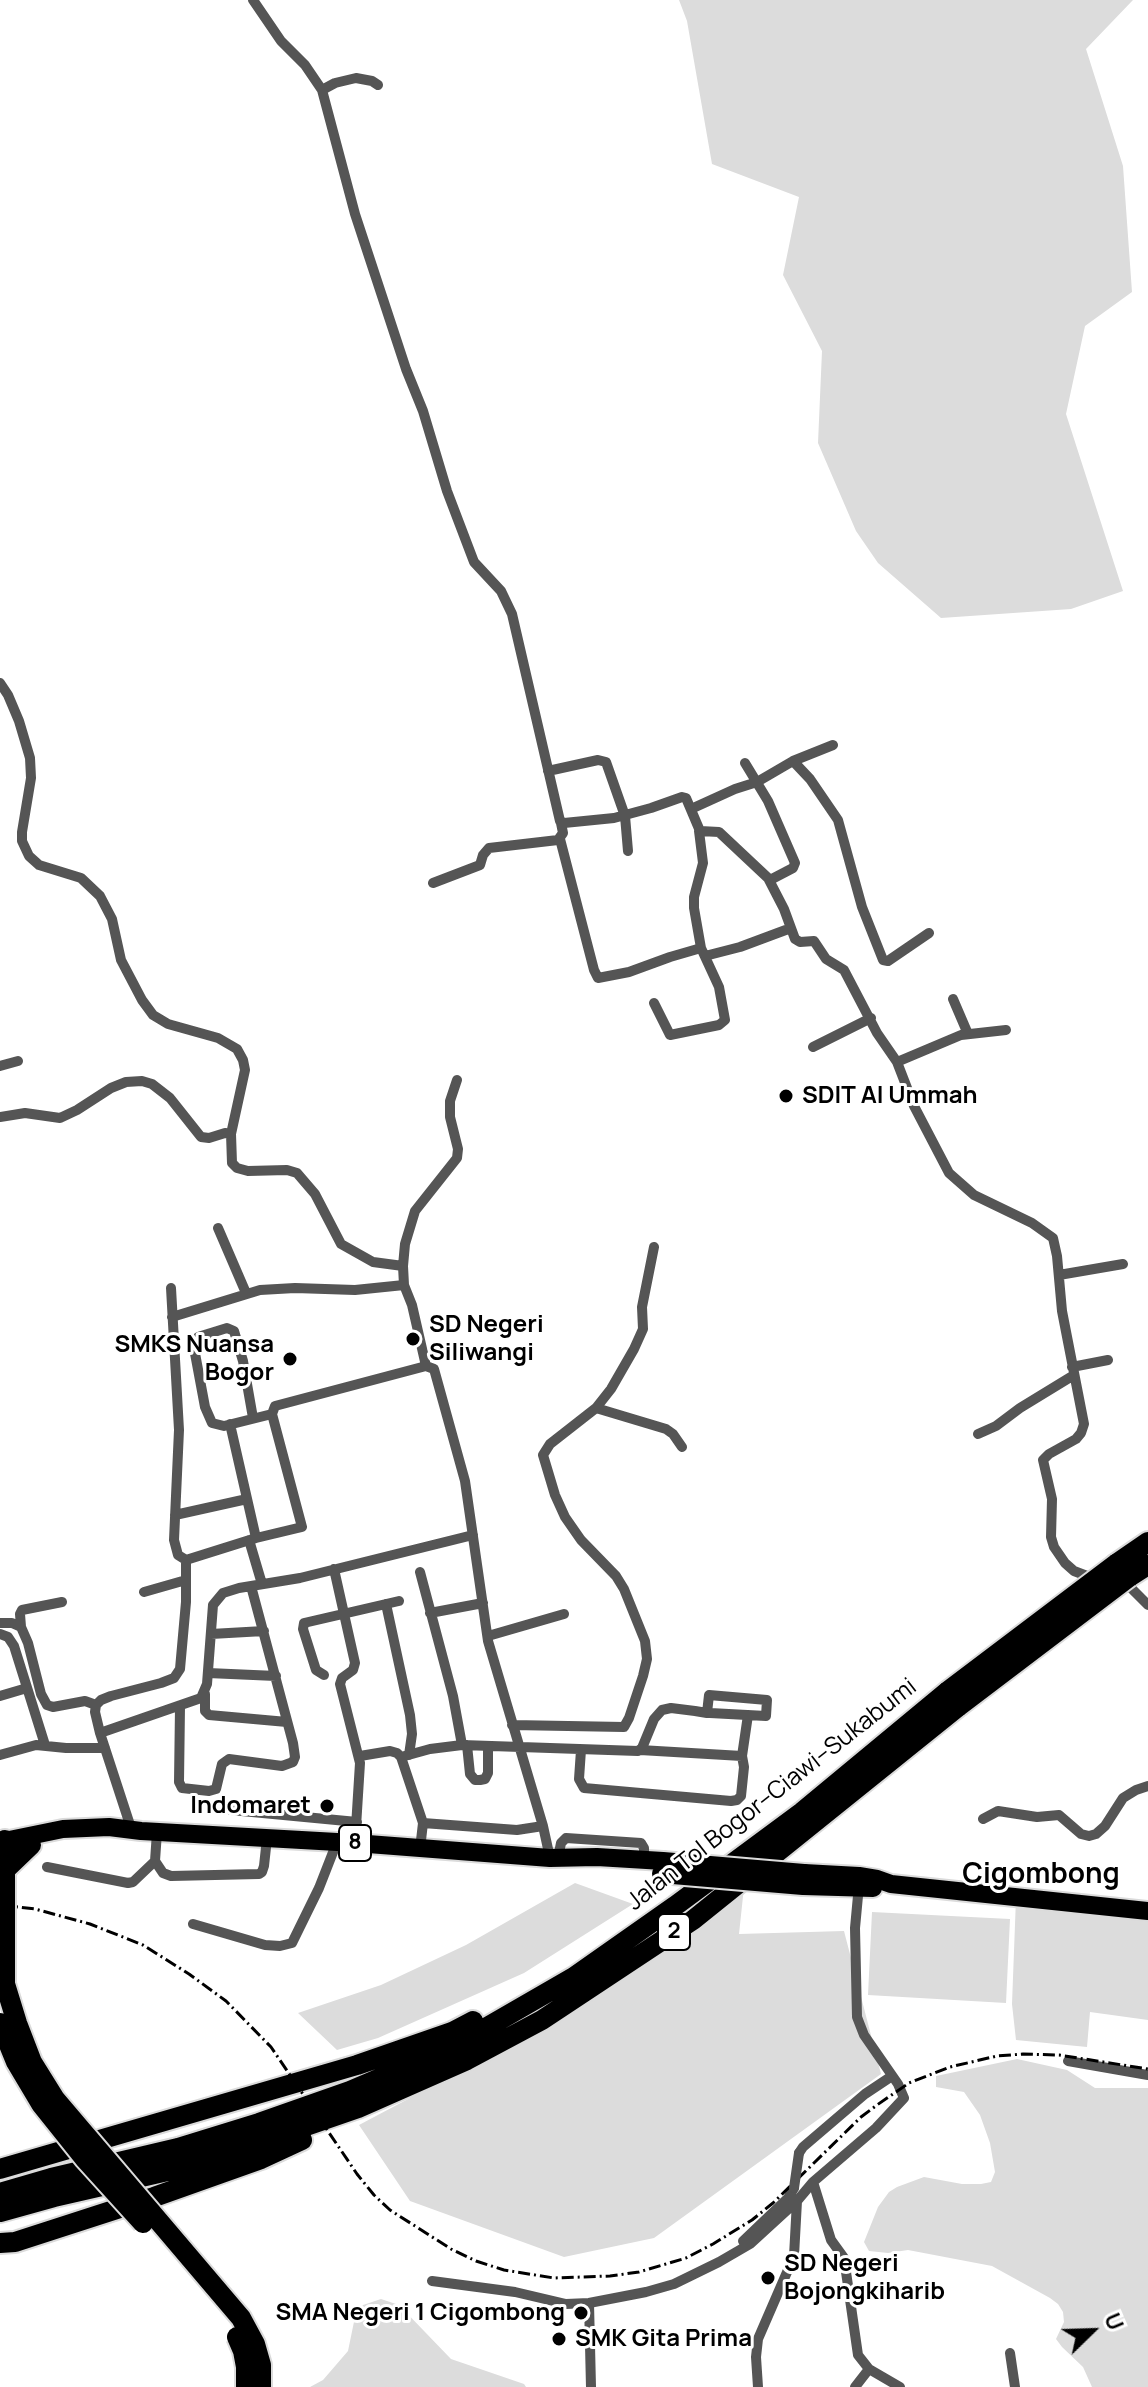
<!DOCTYPE html>
<html>
<head>
<meta charset="utf-8">
<style>
	body { margin:0 }
	#map { position:relative; width:1148px; height:2387px; overflow:hidden; background:#fff; font-family:Manrope,sans-serif }
	canvas { display:block }
	.north { position:absolute; left:1052px; top:2291px; width:80px; height:80px; -webkit-text-stroke:6px #fff; paint-order:stroke; rotate:67deg; font-size:22px; font-weight:700; line-height:32px; text-align:center; color:#000 }
	.north::after { content:''; display:block; margin:auto; width:28px; height:36px; background:#000; clip-path:polygon(50% 0,100% 100%,50% 72%,0 100%) }
</style>
</head>
<body>
<div id="map">
<canvas width="1148" height="2387"></canvas>
<div class="north">U</div>
</div>
<script>
const context = document.querySelector('canvas').getContext('2d');
context.lineJoin = 'round';
function fill(path, color) {
  context.fillStyle = color;
  context.fill(path, 'evenodd');
}
function toPath(rows) {
  const path = new Path2D();
  for (const r of rows) {
    path.moveTo(r[0], r[1]);
    for (let i = 2; i < r.length; i += 2) path.lineTo(r[i], r[i + 1]);
  }
  return path;
}
function trace(path, color, width, dash) {
  context.strokeStyle = color;
  context.lineWidth = width;
  context.lineCap = dash ? 'butt' : 'round';
  context.setLineDash(dash || []);
  context.stroke(path);
}
function label(font, color, halo, rows, align = 'center') {
  context.font = font + ' Manrope,sans-serif';
  context.lineWidth = 6;
  context.setLineDash([]);
  context.textBaseline = 'middle';
  context.strokeStyle = halo;
  context.fillStyle = color;
  for (const [text, x, y, turn = 0] of rows) {
    context.save();
    context.translate(x, y);
    context.rotate((+turn || 0) * Math.PI / 180);
    context.textAlign = isNaN(turn) ? turn : align;
    if (halo) context.strokeText(text, 0, 0);
    context.fillText(text, 0, 0);
    context.restore();
  }
}
const green = toPath([
	[679,0,1133,0,1086,49,1123,166,1132,292,1085,326,1066,414,1123,591,1071,609,941,618,878,563,856,531,818,443,822,351,783,275,799,197,712,164,687,21],
	[575,1883,633,1904,524,1973,378,2038,337,2050,298,2013,381,1985,466,1945],
	[744,1887,739,1934,844,1931,881,2074,654,2238,564,2257,410,2201,359,2125,459,2072],
	[1016,1898,1148,1914,1148,2020,1090,2012,1087,2047,1016,2040,1012,2004],
	[872,1912,1010,1919,1006,2003,868,1995],
	[1017,2059,1067,2070,1095,2088,1148,2088,1148,2387,1092,2387,1083,2367,1062,2347,1056,2339,1064,2322,1063,2312,1058,2304,1050,2298,992,2266,908,2250,888,2253,869,2251,864,2242,878,2207,889,2192,897,2187,924,2177,962,2184,981,2184,991,2182,995,2172,990,2143,980,2115,964,2092,936,2087,936,2076],
	[381,2299,399,2305,451,2359,524,2384,526,2387,310,2387,323,2380,348,2351,356,2312,363,2305]
]);
const minor = toPath([
	[253,0,281,41,305,65,322,90,355,214,406,369,423,411,447,491,474,562,501,591,512,614,560,821,564,823,614,818,651,808,682,797,686,798,700,831,719,832,768,878,784,909,795,939,800,942,814,941,826,959,844,970,877,1033,897,1062,914,1106,949,1173,974,1195,1032,1223,1053,1238,1057,1256,1062,1311,1084,1424,1081,1433,1076,1439,1049,1454,1043,1460,1052,1499,1051,1537,1054,1547,1065,1563,1074,1571,1095,1579],
	[322,90,335,83,356,78,372,81,378,85],
	[0,683,8,695,19,721,30,758,31,778,22,832,22,841,29,856,39,865,81,878,100,896,112,919,121,960,142,1000,153,1015,168,1024,218,1038,237,1049,243,1060,245,1070,231,1134,232,1163,237,1168,248,1171,287,1170,297,1173,315,1194,341,1244,373,1262,403,1266,404,1285,412,1305,426,1366],
	[793,761,810,779,838,820,862,907,883,960,888,961,929,933],
	[745,763,768,801,795,863,793,868,770,880],
	[548,771,598,760,606,762,625,816,628,851],
	[691,809,735,789,757,782,793,761,833,745],
	[560,839,594,970,598,978,629,972,670,957,701,948],
	[433,883,480,865,483,855,489,848,558,840,563,833,561,823],
	[705,956,740,947,791,928],
	[953,999,968,1034],
	[654,1003,670,1035,719,1025,725,1020,719,987,701,948,694,908,694,897,703,863,699,831],
	[813,1047,871,1018],
	[897,1062,961,1035,1006,1030],
	[0,1066,18,1061],
	[0,1117,25,1113,60,1118,77,1110,111,1088,126,1082,142,1081,152,1084,170,1098,201,1137,209,1138,225,1133,231,1134],
	[218,1228,246,1293],
	[403,1266,405,1244,415,1211,457,1158,458,1149,450,1117,450,1101,457,1080],
	[1059,1275,1123,1264],
	[171,1288,179,1430,174,1540,178,1555,186,1560],
	[172,1317,260,1290,295,1288,355,1290,404,1285],
	[1072,1367,1108,1360],
	[596,1408,666,1429,673,1434,682,1447],
	[253,1418,243,1361,234,1331,227,1328,198,1337,194,1348,205,1407,212,1423,224,1426,272,1414],
	[230,1424,256,1538],
	[978,1434,996,1426,1020,1408,1074,1375],
	[175,1515,247,1499],
	[249,1540,262,1584],
	[334,1569,355,1663,353,1670,342,1678,340,1684,360,1763,355,1843],
	[420,1572,453,1696,462,1745],
	[1123,1583,1129,1586,1148,1605],
	[144,1592,186,1580],
	[386,1604,410,1715,412,1734,409,1755],
	[430,1613,483,1603],
	[0,1623,12,1623,21,1627,28,1643,41,1694,47,1705,53,1707,85,1701,96,1705],
	[21,1627,20,1614,22,1610,62,1602],
	[0,1634,8,1637,14,1646,45,1745],
	[211,1634,264,1631],
	[488,1636,564,1614],
	[208,1673,276,1676],
	[324,1675,316,1670,303,1629,304,1623,399,1601],
	[205,1694,205,1711,209,1715,287,1722],
	[0,1696,27,1688],
	[180,1707,179,1782,182,1788,209,1791,216,1789,222,1764,229,1759,282,1766,293,1762,295,1757,293,1743,251,1586],
	[512,1725,624,1727,629,1718,643,1676,647,1659,645,1641,624,1589,616,1576,581,1540,565,1517,555,1495,543,1455,550,1444,596,1408,611,1389,634,1349,643,1329,642,1307,654,1247],
	[100,1733,201,1698,207,1684,213,1605,223,1593,239,1588,300,1578,473,1535],
	[467,1745,470,1774,475,1780,480,1780,485,1779,488,1773,488,1746],
	[581,1750,579,1779,584,1788,731,1801,737,1800,741,1796,744,1767,742,1756,640,1750],
	[0,1755,36,1745,66,1748,105,1748],
	[360,1756,390,1751,397,1753,401,1757,423,1823,420,1849],
	[742,1756,748,1715],
	[401,1757,430,1749,462,1745,638,1751,642,1748,654,1719,662,1710,671,1708,695,1711,707,1713,710,1713,766,1716,767,1700,709,1695,707,1713],
	[231,1810,357,1822],
	[983,1819,998,1811,1037,1817,1059,1815,1081,1834,1089,1836,1096,1834,1105,1826,1123,1798,1136,1790,1148,1786],
	[423,1823,517,1830,543,1826],
	[132,1831,100,1733,95,1712,96,1705,101,1700,111,1696,161,1683,174,1678,180,1669,186,1602,186,1560,256,1538,302,1527,272,1414,275,1406,426,1366,434,1369,465,1481,488,1641,543,1826,550,1858],
	[157,1832,155,1861,163,1873,171,1876,259,1874,262,1872,264,1866,267,1838],
	[558,1858,561,1843,566,1838,641,1843,644,1848,644,1859],
	[47,1867,128,1883,133,1882,155,1861],
	[193,1924,265,1945,280,1946,292,1943,319,1888,337,1842],
	[1068,2061,1148,2075],
	[799,2153,803,2147,865,2094,892,2076],
	[813,2182,831,2240,844,2258,858,2355,869,2369,900,2387],
	[743,2241,788,2198,794,2188],
	[432,2281,515,2292,566,2304,589,2303,646,2292,674,2284,719,2262,750,2244,797,2201],
	[589,2303,591,2387],
	[1010,2353,1015,2387],
	[758,2387,756,2357,758,2339,794,2256,797,2201,813,2182,876,2128,904,2098,898,2084,864,2035,857,2017,855,1928,859,1885],
	[855,2387,869,2369]
]);
const trunk = toPath([
	[0,1842,63,1829,109,1827,141,1831,355,1843,550,1858,597,1857,663,1861],
	[804,1873,859,1876,877,1879,891,1884,1148,1911],
	[803,1886,873,1888]
]);
const motorway = toPath([
	[1116,1564,1148,1542],
	[1129,1577,1148,1565],
	[5,1840,5,1884],
	[6,1869,31,1845],
	[0,2169,357,2065,452,2032,473,2021],
	[0,2193,51,2178,178,2148,259,2123,350,2091,451,2048,574,1977,675,1906,802,1812,948,1691],
	[0,2212,54,2197,172,2170,248,2146,358,2108,467,2060,542,2020,693,1920,959,1706],
	[0,2243,15,2242,154,2197,261,2159,302,2140]
]);
const rail = toPath([
	[0,1905,35,1909,90,1924,143,1945,189,1974,226,2001,271,2047,357,2174,374,2195,390,2210,451,2249,476,2261,504,2270,554,2278,610,2276,639,2272,686,2258,713,2244,752,2220,773,2203,861,2117,877,2105,909,2083,950,2067,997,2056,1023,2054,1059,2055,1148,2069]
]);
const minorBridge = toPath([
	[794,2188,799,2153]
]);
const trunkBridge = toPath([
	[663,1861,804,1873],
	[661,1874,803,1886]
]);
const motorwayBridge = toPath([
	[948,1691,1116,1564],
	[959,1706,1129,1577],
	[5,1884,5,1984,17,2023,32,2062,55,2099,241,2318,255,2344,261,2365,261,2387],
	[0,2023,16,2062,41,2104,85,2159,143,2223],
	[237,2337,243,2351,246,2367,246,2387]
]);
const markers = [
	[786,1096,8,"#000"],
	[413,1339,8,"#000"],
	[290,1359,8,"#000"],
	[327,1806,8,"#000"],
	[768,2278,8,"#000"],
	[581,2313,8,"#000"],
	[559,2339,8,"#000"]
];
const shields = [
	[355,1843,32],
	[674,1932,32]
];
const shieldNames = [
	["8",355,1843],
	["2",674,1932]
];
const poiNames = [
	["SDIT Al Ummah",802,1096],
	["SD Negeri",429,1325],
	["Siliwangi",429,1353],
	["SMKS Nuansa",274,1345,"right"],
	["Bogor",274,1373,"right"],
	["Indomaret",311,1806,"right"],
	["SD Negeri",784,2264],
	["Bojongkiharib",784,2292],
	["SMA Negeri 1 Cigombong",565,2313,"right"],
	["SMK Gita Prima",575,2339]
];
const streetNames = [
	["Jalan Tol Bogor–Ciawi–Sukabumi",772,1795,-38]
];
const quarterNames = [
	["Cigombong",1041,1875]
];
fill(green, '#dcdcdc');
trace(trunk, '#dbdbdb', 22);
trace(motorway, '#dbdbdb', 24);
trace(minor, '#555', 10);
trace(trunk, '#000', 18);
trace(motorway, '#000', 20);
trace(rail, '#000', 3, [12, 4, 2, 4]);
trace(trunkBridge, '#dbdbdb', 22, []);
trace(motorwayBridge, '#dbdbdb', 24, []);
trace(minorBridge, '#555', 10);
trace(trunkBridge, '#000', 18);
trace(motorwayBridge, '#000', 20);
for (const [x, y, r, color] of markers) {
  const dot = new Path2D();
  dot.arc(x, y, r, 0, 2 * Math.PI);
  context.fillStyle = color;
  context.fill(dot);
  trace(dot, '#fff', 3);
}
for (const [x, y, w] of shields) {
  const box = new Path2D();
  box.roundRect(x - w / 2, y - 18, w, 36, 6);
  context.fillStyle = '#fff';
  context.fill(box);
  trace(box, '#000', 2);
}
label('bold 22px', '#000', null, shieldNames);
label('bold 24px', '#000', '#fff', poiNames, 'left');
label('24px', '#000', '#fff', streetNames);
label('bold 28px', '#000', '#fff', quarterNames);
</script>
</body>
</html>
